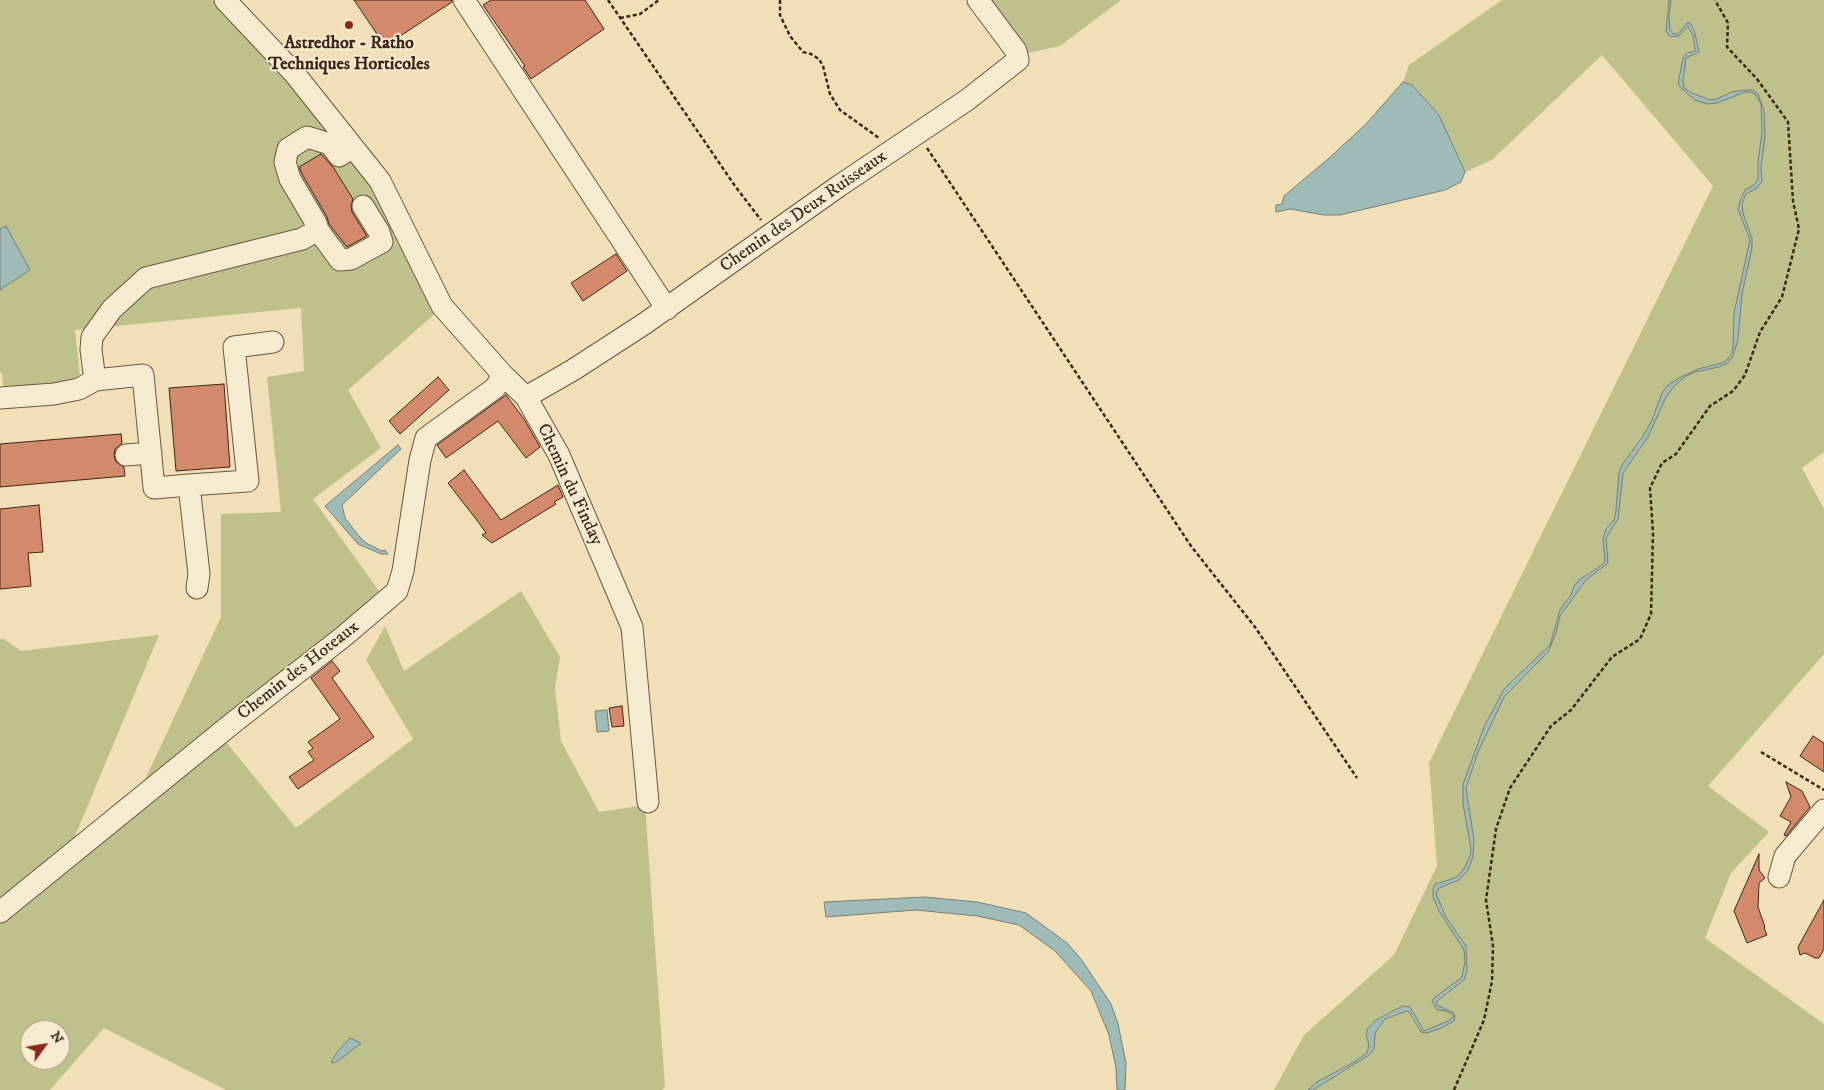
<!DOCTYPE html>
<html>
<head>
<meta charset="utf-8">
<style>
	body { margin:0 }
	#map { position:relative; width:1824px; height:1090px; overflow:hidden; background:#f1e0b7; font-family:"IM FELL DW Pica",serif }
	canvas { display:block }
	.north { position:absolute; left:20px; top:1020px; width:50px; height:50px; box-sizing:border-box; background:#f6ebd0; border:1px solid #ac9c86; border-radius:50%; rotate:58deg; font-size:14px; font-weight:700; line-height:20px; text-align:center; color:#3d2618 }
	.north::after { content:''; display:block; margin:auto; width:18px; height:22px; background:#8f2418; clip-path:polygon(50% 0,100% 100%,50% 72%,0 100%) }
</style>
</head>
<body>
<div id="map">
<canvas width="1824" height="1090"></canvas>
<div class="north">N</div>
</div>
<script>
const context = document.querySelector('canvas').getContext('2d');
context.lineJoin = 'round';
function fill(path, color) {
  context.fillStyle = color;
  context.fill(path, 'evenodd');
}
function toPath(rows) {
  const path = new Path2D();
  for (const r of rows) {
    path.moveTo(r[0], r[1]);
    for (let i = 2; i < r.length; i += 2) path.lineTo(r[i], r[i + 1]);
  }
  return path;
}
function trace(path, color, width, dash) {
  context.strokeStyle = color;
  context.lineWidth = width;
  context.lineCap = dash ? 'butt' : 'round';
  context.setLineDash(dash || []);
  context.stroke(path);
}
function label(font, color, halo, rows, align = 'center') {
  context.font = font + ' "IM FELL DW Pica",serif';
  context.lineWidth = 4;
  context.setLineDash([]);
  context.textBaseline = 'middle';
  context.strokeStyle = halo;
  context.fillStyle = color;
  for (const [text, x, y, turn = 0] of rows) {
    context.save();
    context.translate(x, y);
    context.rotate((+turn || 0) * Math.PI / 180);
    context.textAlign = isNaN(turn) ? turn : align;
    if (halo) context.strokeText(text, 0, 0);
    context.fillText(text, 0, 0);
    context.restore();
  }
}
const green = toPath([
	[0,0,212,0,317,109,375,185,438,311,348,390,381,448,313,499,379,591,322,643,143,784,221,617,221,514,281,512,267,377,304,371,301,308,75,330,80,376,70,387,4,393,2,373,0,372],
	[970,0,1121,0,1060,46,1009,57],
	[1502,0,1824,0,1824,452,1802,468,1824,509,1824,654,1708,786,1769,832,1731,873,1705,938,1824,1024,1824,1090,1274,1090,1304,1035,1394,955,1437,866,1429,763,1713,186,1602,55,1492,160,1465,172,1439,115,1412,85,1403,82,1409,65],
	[521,591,560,657,555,688,561,741,599,812,645,805,665,1087,662,1090,226,1090,104,1028,50,1090,0,1090,0,921,75,859,226,742,296,828,413,739,366,660,385,626,404,671],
	[30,1030,60,1030,60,1060,30,1060],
	[159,635,73,841,0,901,0,639,4,639,21,651]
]);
const water = toPath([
	[1669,0,1671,0,1669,17,1670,30,1673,34,1678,34,1687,23,1690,23,1694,30,1697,42,1699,52,1686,58,1683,81,1684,88,1694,94,1710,100,1717,99,1731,92,1747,90,1753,90,1758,94,1764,110,1765,135,1761,168,1762,181,1757,188,1746,194,1742,204,1743,213,1752,238,1752,248,1742,294,1738,340,1733,356,1728,363,1719,367,1695,372,1686,376,1675,385,1666,397,1648,437,1623,473,1618,519,1606,538,1608,563,1586,580,1560,616,1556,633,1548,652,1504,697,1478,752,1466,788,1474,840,1473,857,1468,870,1459,880,1439,888,1436,894,1446,917,1466,946,1467,970,1464,980,1437,1001,1437,1005,1454,1013,1455,1016,1454,1021,1441,1028,1427,1033,1421,1032,1410,1013,1407,1011,1385,1019,1375,1033,1374,1049,1369,1055,1313,1090,1308,1090,1317,1082,1354,1062,1367,1053,1369,1045,1366,1035,1368,1028,1376,1020,1393,1011,1403,1006,1410,1007,1424,1031,1448,1021,1454,1016,1447,1011,1437,1010,1432,1001,1433,999,1462,977,1465,961,1464,950,1439,911,1433,897,1433,889,1435,884,1455,878,1459,875,1465,867,1470,856,1471,849,1463,804,1463,784,1484,727,1503,691,1509,684,1550,645,1560,610,1571,595,1574,586,1579,580,1602,565,1605,561,1603,538,1606,529,1614,520,1616,510,1619,473,1622,465,1643,436,1652,420,1662,393,1668,385,1679,378,1698,369,1722,363,1728,359,1732,353,1733,346,1734,313,1750,240,1738,209,1740,201,1745,190,1754,185,1758,179,1758,162,1762,132,1761,104,1755,94,1750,92,1745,92,1717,103,1707,104,1695,100,1682,89,1678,84,1683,58,1687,53,1695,51,1695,49,1693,36,1688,26,1679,36,1670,37,1666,31,1669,0],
	[1403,82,1412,85,1439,115,1465,172,1461,182,1445,190,1340,215,1324,215,1290,209,1276,212,1276,205,1282,204,1284,196,1328,159,1366,124,1403,82],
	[6,226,30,270,0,290,0,229,6,226],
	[398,445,401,449,342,505,345,518,358,535,366,543,382,551,385,550,388,554,381,554,358,544,325,506,398,445],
	[607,710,609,731,597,732,595,711,607,710],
	[925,897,977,902,1026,913,1067,943,1081,959,1111,1004,1118,1024,1126,1063,1125,1090,1117,1090,1116,1068,1109,1035,1091,991,1055,951,1019,925,977,916,916,910,826,917,824,902,925,897],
	[350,1038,361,1043,338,1061,332,1063,331,1062,338,1051,350,1038]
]);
const building = toPath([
	[354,0,452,0,452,2,385,46,354,0],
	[491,0,585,0,604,29,531,79,523,67,525,66,483,5,491,0],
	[321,154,333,167,353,199,351,206,352,212,367,236,347,247,329,224,327,217,302,174,299,167,321,154],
	[616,254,627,271,583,301,571,283,616,254],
	[438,377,449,390,400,434,389,421,438,377],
	[224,384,230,467,176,471,169,388,224,384],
	[506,395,524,419,540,447,526,458,498,421,446,458,437,445,506,395],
	[121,434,122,443,115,449,114,456,116,462,124,467,125,476,0,487,0,444,121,434],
	[464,470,501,520,558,485,563,497,554,502,556,504,492,543,482,535,486,533,479,523,448,483,464,470],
	[39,505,43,552,28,553,31,586,0,589,0,509,39,505],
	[332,661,340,671,332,678,374,737,298,789,289,777,314,760,308,752,313,748,308,742,340,719,311,678,332,661],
	[622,706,624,726,612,727,609,708,622,706],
	[1813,736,1824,743,1824,772,1800,756,1813,736],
	[1786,782,1802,791,1810,807,1786,836,1784,835,1791,822,1780,816,1791,797,1786,782],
	[1759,854,1759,870,1765,878,1759,883,1758,907,1765,927,1764,928,1767,935,1747,943,1734,911,1759,854],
	[1824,900,1824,949,1819,958,1815,958,1805,953,1800,955,1798,947,1824,900]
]);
const path = toPath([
	[608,0,735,186,761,220],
	[780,0,780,15,790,36,803,52,811,54,819,59,823,66,830,94,840,110,879,138],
	[620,18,640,14,659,0],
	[927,148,1191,546,1255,627,1357,778],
	[1761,752,1824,790],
	[1454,1090,1484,1020,1492,981,1493,946,1486,900,1496,829,1510,788,1551,726,1571,710,1612,657,1640,639,1651,614,1653,533,1650,488,1662,463,1676,454,1710,406,1733,391,1745,375,1760,332,1782,297,1799,229,1793,201,1788,122,1757,79,1727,47,1728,23,1715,0]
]);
const minor = toPath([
	[225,0,294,73,380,181,442,306,503,375,526,397,559,455,632,627,648,802],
	[464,0,667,309],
	[318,230,340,260,351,259,382,242,379,232,363,206],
	[95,380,143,375,154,488,189,485],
	[526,397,573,370,644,324,839,186,967,100,1018,60,1016,51,978,0],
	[0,398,54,394,79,389,95,380,91,350,92,337,112,309,146,278,302,239,318,230,316,223,290,179,285,162,288,149,307,137,330,144,339,156,353,147],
	[126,455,151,453],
	[197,588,199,574,189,485,248,481,234,347,273,342],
	[1779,877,1785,856,1824,810],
	[0,912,234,722,343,637,397,591,403,571,420,460,426,438,495,388,503,375]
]);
const markers = [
	[349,25,5,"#8f2418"]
];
const poiNames = [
	["Astredhor - Ratho",349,44],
	["Techniques Horticoles",349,65]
];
const streetNames = [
	["Chemin des Deux Ruisseaux",804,212,-35],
	["Chemin du Finday",569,485,65],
	["Chemin des Hoteaux",299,671,-38]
];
fill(green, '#bec18c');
fill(water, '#9ebbb7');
trace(water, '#777f77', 1);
fill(building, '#d38a6c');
trace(building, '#3d2618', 1);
trace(minor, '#6a5440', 23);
trace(path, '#3d2618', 2.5, [4, 2.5]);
trace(minor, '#f6ebd0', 21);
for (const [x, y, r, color] of markers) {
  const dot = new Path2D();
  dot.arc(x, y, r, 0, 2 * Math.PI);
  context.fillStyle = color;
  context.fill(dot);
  trace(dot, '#f6ebd0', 2);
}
label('bold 18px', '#3d2618', '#f6ebd0', poiNames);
label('18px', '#3d2618', '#f6ebd0', streetNames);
</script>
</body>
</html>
